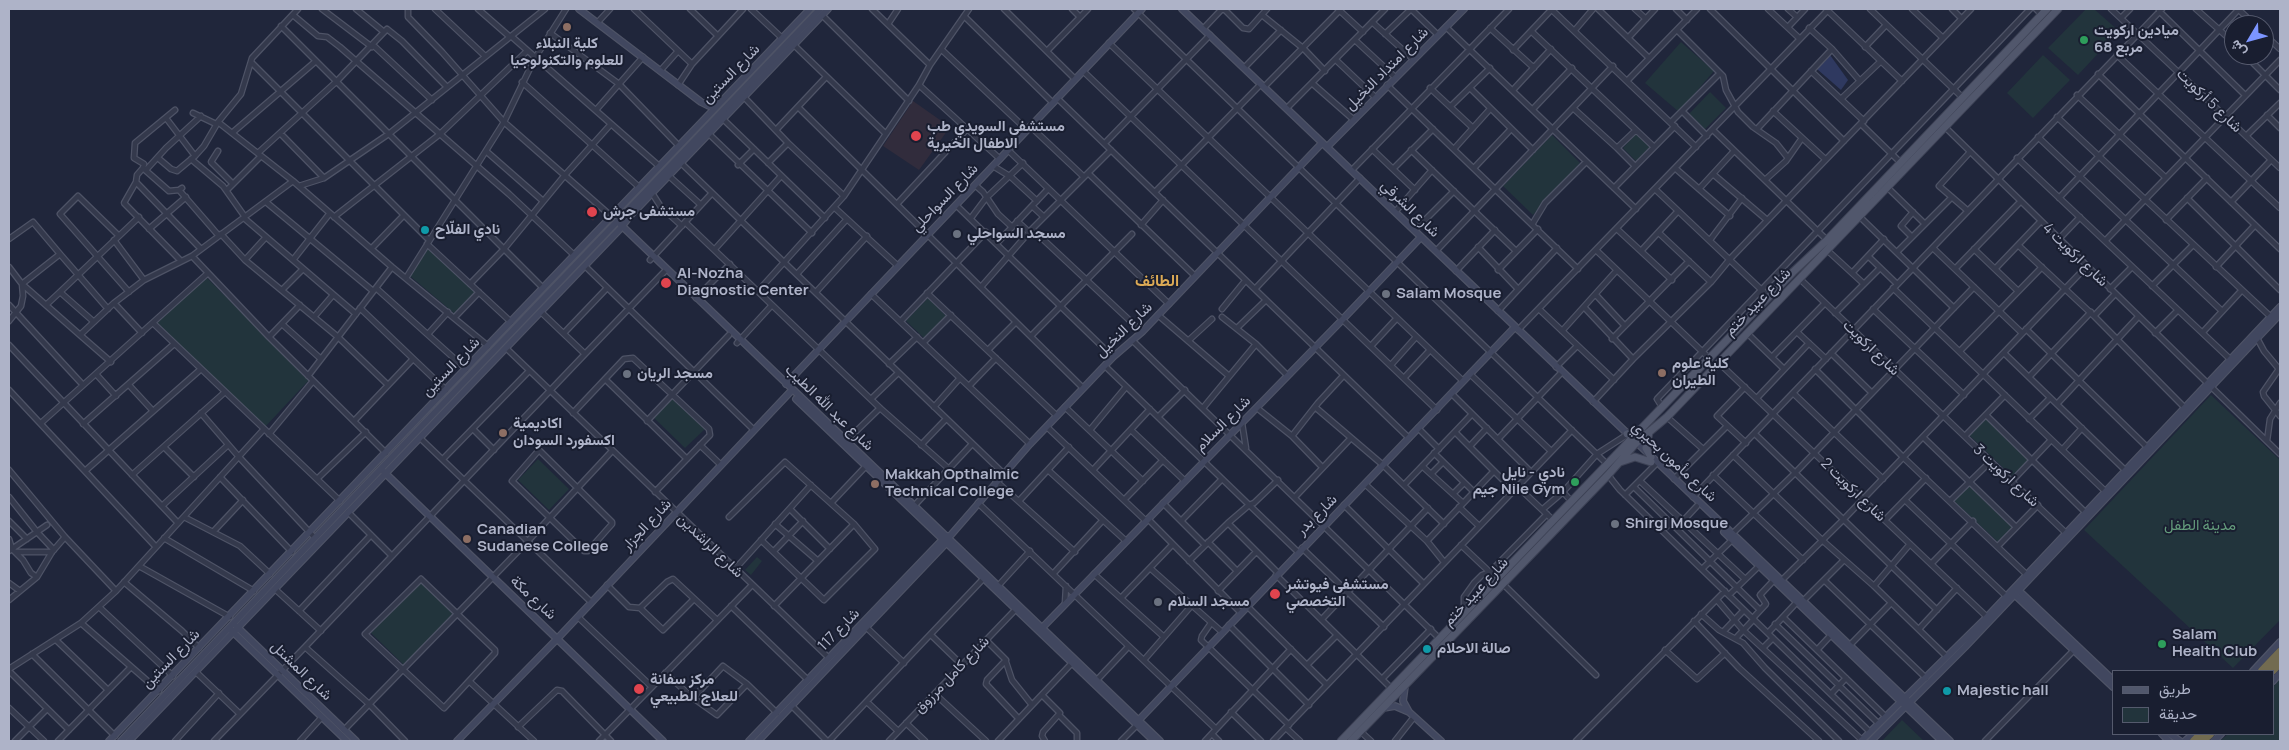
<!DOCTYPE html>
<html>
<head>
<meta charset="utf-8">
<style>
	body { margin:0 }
	#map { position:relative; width:2289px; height:750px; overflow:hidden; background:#20263b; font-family:Manrope,Vazirmatn,sans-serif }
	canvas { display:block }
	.frame { position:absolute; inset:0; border:10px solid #aeb3c8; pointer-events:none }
	.legend { position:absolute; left:2112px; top:670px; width:162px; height:65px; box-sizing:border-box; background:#191e30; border:1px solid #555a6d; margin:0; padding:6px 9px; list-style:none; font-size:15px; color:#aeb3c8 }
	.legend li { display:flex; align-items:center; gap:10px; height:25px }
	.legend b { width:25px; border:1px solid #555a6d }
	.north { position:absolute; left:2224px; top:15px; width:50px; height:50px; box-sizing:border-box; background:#191e30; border:1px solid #555a6d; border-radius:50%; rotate:233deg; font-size:14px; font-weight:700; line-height:20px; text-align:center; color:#aeb3c8 }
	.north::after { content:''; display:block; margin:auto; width:18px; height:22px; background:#7c95ff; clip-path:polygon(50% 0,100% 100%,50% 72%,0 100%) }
</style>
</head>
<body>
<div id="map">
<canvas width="2289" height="750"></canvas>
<div class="frame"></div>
<ul class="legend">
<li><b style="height:6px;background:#51576c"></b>طريق</li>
<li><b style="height:14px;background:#22343c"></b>حديقة</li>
</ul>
<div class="north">ش</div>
</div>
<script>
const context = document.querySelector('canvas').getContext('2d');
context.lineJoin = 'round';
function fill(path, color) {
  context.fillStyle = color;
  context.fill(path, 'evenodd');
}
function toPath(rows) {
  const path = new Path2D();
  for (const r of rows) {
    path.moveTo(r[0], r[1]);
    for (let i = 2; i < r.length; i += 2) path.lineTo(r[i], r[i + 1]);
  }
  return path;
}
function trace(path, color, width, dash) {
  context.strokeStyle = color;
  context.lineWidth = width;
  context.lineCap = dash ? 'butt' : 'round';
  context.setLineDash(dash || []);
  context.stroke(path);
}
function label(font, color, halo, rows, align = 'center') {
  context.font = font + ' Manrope,Vazirmatn,sans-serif';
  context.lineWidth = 4;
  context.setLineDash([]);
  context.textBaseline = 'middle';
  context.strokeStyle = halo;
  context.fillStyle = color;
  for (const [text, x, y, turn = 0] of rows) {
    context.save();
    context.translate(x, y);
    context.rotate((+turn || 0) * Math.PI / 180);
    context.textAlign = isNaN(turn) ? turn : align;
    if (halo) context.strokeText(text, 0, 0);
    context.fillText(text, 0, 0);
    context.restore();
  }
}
const medical = toPath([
	[913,101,950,127,919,170,883,146],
	[592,203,601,211,593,221,583,212]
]);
const green = toPath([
	[2086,9,2094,9,2119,31,2078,75,2048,48],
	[1681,42,1714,71,1679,112,1645,83],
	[2043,55,2070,80,2033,118,2007,93],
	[1710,92,1726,108,1705,129,1689,114],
	[1636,134,1651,147,1636,161,1623,148],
	[1552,135,1580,163,1533,215,1503,186],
	[429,247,476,293,455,314,410,276],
	[204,275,309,380,265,427,154,321],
	[928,298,946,316,924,338,906,321],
	[2211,395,2280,460,2280,620,2233,668,2084,530],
	[670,396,705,429,685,448,651,415],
	[1985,416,2031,460,2014,478,1968,434],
	[538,459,569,489,549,510,518,480],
	[1970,484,2013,527,1999,543,1954,501],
	[757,557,762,561,751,575,745,570],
	[419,581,455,614,404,665,371,633],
	[2280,679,2280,741,2220,741,2228,734,2273,734,2273,687],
	[1902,720,1924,741,1882,741]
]);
const water = toPath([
	[1830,55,1848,80,1841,90,1817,69]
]);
const street = toPath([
	[322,9,372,47],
	[356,9,384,32],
	[408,9,408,17,442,52,504,122,611,216],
	[435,9,485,56],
	[478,9,510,37],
	[634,9,692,64],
	[690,9,718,36],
	[751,9,782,38],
	[872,9,930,65],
	[1004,9,1075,79],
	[1072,9,1080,17],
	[1134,9,1608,465],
	[1224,9,1243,28,1249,29,1267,9],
	[1338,9,1363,32],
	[1411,9,1438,35],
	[1551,9,1696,147],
	[1598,9,1649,58],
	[1635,9,1646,19],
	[1676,9,1687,20],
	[1710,9,1844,141],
	[1768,9,1799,38],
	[1788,9,1797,17],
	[1826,9,1902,81],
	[1870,9,1963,98],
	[1912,9,1943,38],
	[1952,9,1961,18],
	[2036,9,2042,15],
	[2111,9,2280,168],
	[2196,9,2234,43],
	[2238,9,2255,25],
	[2159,11,2245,95],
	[293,15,318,36,327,37,340,47,509,194,574,255],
	[822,15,909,101],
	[1262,15,1304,49,1325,71],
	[964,16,1053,103],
	[2121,18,2130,9],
	[598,22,610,9],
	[1372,22,1413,59],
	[888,24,898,9],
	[281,26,543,288],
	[1446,27,1636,209],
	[1788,27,1805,9],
	[1490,28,1534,68],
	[1809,28,1832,49,1860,81],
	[1203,29,1222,9],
	[1575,30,1593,9],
	[1677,30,1723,76,1726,90,1738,112,1753,127,1776,143,1788,158],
	[1531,31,1636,130],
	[550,33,619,84,679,146],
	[1385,34,1411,9],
	[2264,34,2280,49],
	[511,36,659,166],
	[1628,38,1655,9],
	[1355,40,1395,77],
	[1109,43,1463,381],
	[373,45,432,100],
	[794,45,886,134],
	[1865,47,1886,25],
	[942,50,1027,130],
	[1513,50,1552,9],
	[1047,51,1088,9],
	[2117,55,2280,208],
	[2245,55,2280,90],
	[1336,60,1375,97],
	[252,63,429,240],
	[1244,68,1281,30],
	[660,71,678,51],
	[1083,71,1437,410],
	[1811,71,1864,121],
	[2098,74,2280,249],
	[1628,80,1697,9],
	[522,82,639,187],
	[1313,84,1354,120],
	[678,85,692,64,743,9],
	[919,85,1000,159],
	[1387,85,1578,269],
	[1264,87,1341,9],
	[1430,88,1473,128],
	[1470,88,1533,150],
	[1513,90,1551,49],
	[2077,95,2165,177],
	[744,97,788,143,844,196],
	[1057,98,1409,438],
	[1841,99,1881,61],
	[1451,106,1490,68],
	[798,107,1083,388],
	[1287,108,1385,9],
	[1573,108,1617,148],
	[1533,109,1572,68],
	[596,110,643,57],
	[1682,111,1707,136],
	[1773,111,1825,159],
	[193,113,216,124],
	[2267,115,2280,128],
	[2057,117,2271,317],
	[166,118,195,156],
	[723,119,825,218],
	[218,122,293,181,392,267,488,346],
	[1671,122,1720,73],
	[1861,124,1901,163],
	[1030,126,1084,177],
	[1945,127,2280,454],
	[1757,129,1832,49],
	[776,130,826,77],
	[1713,130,1827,240],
	[232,133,316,61],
	[281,134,324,178],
	[709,134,812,233],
	[2246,136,2280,103],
	[2038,137,2222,311],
	[1105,143,1210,35],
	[1372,149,1415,190],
	[1454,149,1490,109],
	[1008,150,1169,304],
	[1411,150,1516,251],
	[218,151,211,162,233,184],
	[486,151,543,201],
	[258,153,337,81,387,29,402,41,447,87],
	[158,158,171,169,177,171,195,156,204,146,218,122,241,94,252,58,298,9],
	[2017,158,2230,359],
	[191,159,223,186,245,217],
	[681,163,1003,473],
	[768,163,788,143],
	[738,165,754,149],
	[993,166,1011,177,1037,201],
	[1635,166,1617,148,1636,130,1653,146],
	[1474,168,1511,129],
	[1675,168,1730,216],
	[144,169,169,191,179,190],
	[1393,169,1433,129],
	[146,170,166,148,201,116],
	[1352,170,1509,9],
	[1088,173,1195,276],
	[1713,174,1767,220],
	[669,176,701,205],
	[1765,180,1786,161,1802,138],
	[136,182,137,175,143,168,144,164,134,158,135,143,175,110],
	[975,185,983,192,998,214,1011,226],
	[299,186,324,178,390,133,545,9],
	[1887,187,1925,224],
	[182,188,179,190,219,236],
	[1614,188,1675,126],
	[1655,189,1769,297],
	[1699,189,1734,151],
	[227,190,261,156],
	[1155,192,1261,84],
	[652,193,661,207,682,226],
	[2059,198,2239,9],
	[2187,198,2280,290],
	[266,202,373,291],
	[2231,202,2271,160],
	[897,204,967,129],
	[956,205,1113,357],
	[1032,206,1044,217],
	[835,208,898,266],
	[1968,211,1939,186,1970,152],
	[1395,212,1432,170],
	[1859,216,1954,308],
	[334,217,440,134,527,51],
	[244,218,356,314],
	[971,218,986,198,1023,163],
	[2166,220,2207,178],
	[1017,221,1029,232],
	[685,222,880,408,949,469],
	[1533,223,1545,203,1586,162],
	[1141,225,1163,200],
	[149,229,186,197],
	[1032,229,1142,332],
	[1617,229,1672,280],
	[1415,230,1454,191],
	[1659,233,1711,282],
	[221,234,245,260,338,337,388,385],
	[118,235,78,196,60,214,129,292],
	[1912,237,1901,226,1913,212],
	[9,239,33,222,60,254],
	[2059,239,2080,217],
	[114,240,144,280],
	[1710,240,1742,198],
	[2105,241,2280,60],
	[997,243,1048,189],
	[427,244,511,322],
	[2018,245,2094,316,2184,407],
	[1478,247,1518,289],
	[1933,248,2022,333],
	[371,249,404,215],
	[715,249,781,176],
	[1974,249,2018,291],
	[1596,250,1710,359],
	[1827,250,1864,284],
	[1436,251,1613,66],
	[1641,251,1678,211],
	[1897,252,1952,197],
	[192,256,269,337,386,453],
	[1868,256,1897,284],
	[245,260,266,237],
	[293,260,330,213],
	[650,260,712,193],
	[181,261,124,203,136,182,201,249],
	[585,266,754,430],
	[9,267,22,284,80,335],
	[2216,267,2255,225],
	[1955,269,2020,202],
	[1995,269,2040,222],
	[1498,270,1538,229],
	[1456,271,1495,230],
	[1852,273,1884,239],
	[797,274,847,219],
	[406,278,504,122,535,58,566,9],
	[1800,279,2068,535],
	[470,284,504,249,565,175,611,124],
	[2152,286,2192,246],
	[981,287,1032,229,1111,150],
	[376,288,466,369],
	[1893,288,2105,491],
	[1255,289,1360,178],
	[2110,289,2132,267],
	[282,290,303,269],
	[758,291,844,196,919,85,930,65,969,9],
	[816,292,867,236],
	[927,293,1057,416],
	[871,294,1030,444],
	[1596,295,1625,326],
	[696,298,730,264],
	[114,303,142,333],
	[9,305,83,385],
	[46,305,60,292],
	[1584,307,1633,359],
	[360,308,446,390],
	[1222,309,1245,281],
	[1873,309,1964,395],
	[1540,310,1614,380],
	[1498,311,1557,248],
	[541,312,585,354,666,270],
	[1835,313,1880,268],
	[1158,315,1229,376],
	[2094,316,2115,294],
	[314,317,333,295],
	[1222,317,1256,344,1287,375],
	[454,318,479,292],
	[9,321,21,306,23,296,22,284,60,254,108,309],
	[901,321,986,232],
	[94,322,60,292,139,217],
	[153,323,340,501],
	[282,324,321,359],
	[1237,328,1265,301],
	[2026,329,2147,447],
	[1518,330,1829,9],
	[1562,331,1617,270],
	[1797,332,1826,359],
	[2203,332,2241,291],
	[564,333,607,288],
	[1747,333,1784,369],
	[2155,333,2178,310],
	[428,334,448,312],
	[1031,336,1132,234],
	[269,337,300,305],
	[2257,338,2264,351,2279,369],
	[1612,339,1689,261],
	[1133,341,1441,640],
	[1188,341,1212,319],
	[737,343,772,305],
	[923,343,951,315],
	[9,345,178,523],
	[1371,346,1397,318],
	[506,348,829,658],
	[988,350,1016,322],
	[1960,351,2042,267],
	[1831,353,1872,393],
	[2004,353,2125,470],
	[1772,357,1825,303],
	[111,362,80,335,114,303,144,280,192,256,293,181],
	[1719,363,1987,617],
	[889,364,917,337],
	[1391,365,1416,337],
	[1105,366,1298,552],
	[1556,367,1577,346],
	[1815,369,1904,458,2026,574],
	[2279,369,2263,392,2264,396,2280,416],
	[96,374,116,396],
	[1470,374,1551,451],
	[308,376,392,267],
	[2029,377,2091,312],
	[1404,378,1430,350],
	[605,379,687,459],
	[129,385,153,411],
	[969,386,996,358],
	[1745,387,1717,416,1746,443],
	[9,390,156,547],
	[1793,393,1883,479],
	[1452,394,1531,472],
	[1757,398,1809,343],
	[871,399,898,373],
	[1593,402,1633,359,1711,282,1730,259,1971,9],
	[2057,404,2138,317],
	[934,407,960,378],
	[1065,407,1143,481],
	[1315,407,1383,465,1444,524],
	[1662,407,1657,399,2030,9],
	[1203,408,1256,344],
	[1257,408,1292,436,1322,467],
	[201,413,239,457,315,538],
	[573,413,624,359,633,358,709,429,710,435,655,492],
	[1986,415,2085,512],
	[1158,417,1185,390],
	[1667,417,1703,449],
	[2029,419,2050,398],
	[354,421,413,359],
	[647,421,729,335],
	[41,423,208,273],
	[1242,423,1246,448],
	[83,424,174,344],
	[1047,427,1146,521],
	[1418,428,1439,449],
	[473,429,494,450],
	[1090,430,1126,387],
	[1131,430,1185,481],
	[1455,432,1513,490],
	[269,434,313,381],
	[1755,434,1937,610],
	[1292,436,1318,403,1343,376],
	[1965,436,2005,395],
	[1923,437,2016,527],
	[420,438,591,602],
	[1499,438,1562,372],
	[846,441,880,408],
	[2267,441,2270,419,2280,403],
	[700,445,721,465],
	[921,445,946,419],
	[1470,446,1487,428],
	[164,447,194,477],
	[539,450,612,522,612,524,588,551,584,551,512,481,539,450],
	[2062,450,2082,428],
	[1434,453,1474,492],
	[1733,455,1822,540,1874,586,1946,656],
	[443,459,529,371],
	[1422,466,1463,503],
	[9,470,65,537,116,591],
	[1048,470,1126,541],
	[1093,470,1150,409],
	[85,471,201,369],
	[1431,474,1443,462],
	[132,475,225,392],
	[1608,475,1620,490,1870,732],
	[1713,475,1803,560],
	[220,477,292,552],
	[317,479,366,432],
	[1674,479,1727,426],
	[996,481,1075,552],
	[1640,481,1745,579],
	[2012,481,2051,440],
	[1365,484,1427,541,1444,562],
	[1404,485,1472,414],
	[1517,486,1554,521],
	[1634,487,1760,610],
	[1563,492,1572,502],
	[1453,494,1464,483],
	[1625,495,1657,463],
	[9,497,37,532,54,550],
	[1295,497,1350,439],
	[1693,497,2162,9],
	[1124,500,1163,460],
	[1905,500,2006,596],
	[1019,501,1069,447],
	[1950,501,1991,461],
	[831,503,866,466],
	[978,503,1216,729],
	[1163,503,1205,545],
	[1344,505,1423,583],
	[162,506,228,445],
	[914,506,972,444],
	[1459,507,1479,526],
	[790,509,830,549],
	[1543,509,1563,492,1597,454,1625,436],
	[348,512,392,556],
	[184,517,240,546,270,574],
	[729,517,785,462,854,524,875,549,824,600,761,540],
	[1148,519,1241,613],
	[1885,520,1926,478],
	[9,521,27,539],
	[1181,521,1222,479],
	[1683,521,1697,506],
	[1228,523,1278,573],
	[775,524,818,561],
	[1662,530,1679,517],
	[213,532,243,500],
	[1732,534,1795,473,1974,287],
	[164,538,254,591],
	[9,539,12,549,23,560,31,573,37,577],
	[1427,541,1494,471],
	[1208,542,1237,571],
	[1461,545,1497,579],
	[1998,546,2038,505],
	[1302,548,1384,627],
	[9,551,47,525],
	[774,551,803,521],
	[16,552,52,552],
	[1189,561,1228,523,1249,505,1254,503,1278,480],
	[1931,564,1973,521],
	[139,566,230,617],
	[1150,568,1222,632],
	[735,569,811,485],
	[1702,569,1732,540],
	[1053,574,1103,520],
	[1094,574,1164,637],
	[1276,575,1392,689],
	[421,579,495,650,495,653,444,708,365,634,421,579],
	[1824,580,1926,678],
	[1781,581,1843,520,2087,266],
	[124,582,182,631,199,648],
	[9,583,20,591],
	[1502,583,1596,675],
	[607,585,629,607,640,608,663,630,694,599],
	[998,586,1030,551],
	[1874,586,1910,544],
	[275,589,321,631],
	[1218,591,1256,552],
	[1729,595,1759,566],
	[1121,598,1172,545],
	[9,600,37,577,52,552,65,537],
	[1717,600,1743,630,1862,740],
	[1803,601,1844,560],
	[1065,603,1066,586],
	[731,606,808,680],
	[774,606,854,524],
	[1247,606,1327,685],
	[99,607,173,676],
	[640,608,667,582,673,579,717,620],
	[1467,610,1464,604,1464,597,1474,583,1482,575,1490,572,1547,514],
	[299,611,371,535],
	[1701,614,1719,630,1743,643,1765,668,1839,741],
	[578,617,652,687],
	[1783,617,1885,716],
	[1753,618,1766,604,1760,595,1774,580],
	[1322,619,1428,508],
	[1694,621,1739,668,1819,741],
	[81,623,159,691],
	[1211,623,1202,636,1201,640,1289,725],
	[1775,624,1878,723],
	[1229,625,1309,705],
	[867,628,904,663],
	[1919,629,1957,588],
	[1724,631,1744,610],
	[1768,633,1797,602],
	[931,635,962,665],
	[1736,638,1754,619],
	[56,640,108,690],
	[986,640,1006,660,987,680,986,684,1019,719],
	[1849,646,1891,603],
	[1763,648,1773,638],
	[1665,650,1697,679,1725,653],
	[1817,650,1831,635],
	[32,654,115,736],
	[1144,660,1192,605],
	[1006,662,1012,680,1032,705],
	[1307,665,1337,635],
	[9,669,81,623,116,591,264,429],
	[9,671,69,730],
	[196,672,240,714],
	[665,673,693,698,717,715,747,684],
	[1382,679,1431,629],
	[1097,680,1128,647],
	[469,681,534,741],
	[935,694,986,741],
	[1831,694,1846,678],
	[1042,695,1060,713,1043,732,1042,736,1045,741],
	[693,698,723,666,747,684,777,713],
	[867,702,898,731],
	[792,706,827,741],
	[9,708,44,741],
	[1231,712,1261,741],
	[1059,715,1077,733,1077,741],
	[906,723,925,741],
	[518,727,557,690,562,691,611,741],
	[1286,728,1300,741],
	[344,730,528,541,612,451],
	[1360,731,1371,741],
	[1212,734,1219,741],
	[15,741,47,709],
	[58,741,131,667],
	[175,741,219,693],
	[214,741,305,647],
	[300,741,322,717],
	[405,741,369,704,305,647,585,354],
	[599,741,752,585],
	[829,741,984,578],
	[889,741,1016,609],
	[998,741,1072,663],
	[1121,741,1139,723],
	[1205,741,1291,649],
	[1273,741,1572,430],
	[1395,741,1414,717],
	[1576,741,1725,591],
	[1985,741,2074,650]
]);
const secondary = toPath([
	[579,9,701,102,709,106,716,106],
	[1182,9,1950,741],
	[1327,147,1464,9],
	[620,224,1160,741],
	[786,384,1142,9],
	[796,399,1154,741],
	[384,472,663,741],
	[1724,532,1942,741],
	[2018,590,2113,680],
	[2014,594,2113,687],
	[237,627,356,741],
	[231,630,347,741],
	[1040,630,1343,319,1421,237],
	[2253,671,2280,642],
	[2273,681,2280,673],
	[1405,686,1403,701,1409,712,1441,741],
	[1383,708,1395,706,1409,712],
	[1136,723,1515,327],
	[2162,734,2169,741],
	[2170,734,2180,741],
	[109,741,810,9],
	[121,741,820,9],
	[129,741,619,230,630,216,828,9],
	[457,741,557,639,792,390],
	[749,741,946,536,950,536,1030,444,1113,357,1142,332,1322,143],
	[758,741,949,540],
	[1861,741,1987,617,2280,307],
	[1871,741,1965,647,2280,314],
	[2185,741,2193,734],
	[2214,741,2221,734]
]);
const primary = toPath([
	[1649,432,1646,448,1651,457],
	[1627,434,1639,430],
	[1620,462,1635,457,1651,462],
	[1341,741,1690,378,1793,272,1827,240,2047,9],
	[1351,741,1608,475,1636,443,1667,417,2058,9]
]);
const highway = toPath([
	[2262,671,2280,652],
	[2272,671,2280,663],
	[2194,741,2201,734],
	[2202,741,2210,734]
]);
const markers = [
	[567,27,5,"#8d6e63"],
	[2084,40,5,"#2e9e5b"],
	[916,136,6,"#e0444e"],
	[592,212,6,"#e0444e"],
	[425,230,5,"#0f9aa8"],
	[957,234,5,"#6b7280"],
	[666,283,6,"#e0444e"],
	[1386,294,5,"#6b7280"],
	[1662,373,5,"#8d6e63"],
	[627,374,5,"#6b7280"],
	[503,433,5,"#8d6e63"],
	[1575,482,5,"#2e9e5b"],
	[875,484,5,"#8d6e63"],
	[1615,524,5,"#6b7280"],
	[467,539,5,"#8d6e63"],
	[1275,594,6,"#e0444e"],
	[1158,602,5,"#6b7280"],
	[2162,644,5,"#2e9e5b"],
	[1427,649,5,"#0f9aa8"],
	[639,689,6,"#e0444e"],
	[1947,691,5,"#0f9aa8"]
];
const poiNames = [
	["ميادين اركويت",2094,31],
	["مربع 68",2094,48],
	["كلية النبلاء",567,44,"center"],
	["للعلوم والتكنولوجيا",567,61,"center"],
	["مستشفى السويدي طب",927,127],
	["الاطفال الخيرية",927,144],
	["مستشفى جرش",603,212],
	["نادي الفلّاح",435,230],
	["مسجد السواحلي",967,234],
	["Al-Nozha",677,274],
	["Diagnostic Center",677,291],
	["Salam Mosque",1396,294],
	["كلية علوم",1672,364],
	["الطيران",1672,381],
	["مسجد الريان",637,374],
	["اكاديمية",513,424],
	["اكسفورد السودان",513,441],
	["نادي - نايل",1565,473,"right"],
	["جيم Nile Gym",1565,490,"right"],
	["Makkah Opthalmic",885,475],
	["Technical College",885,492],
	["Shirgi Mosque",1625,524],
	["Canadian",477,530],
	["Sudanese College",477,547],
	["مستشفى فيوتشر",1286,585],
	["التخصصي",1286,602],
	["مسجد السلام",1168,602],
	["Salam",2172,635],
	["Health Club",2172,652],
	["صالة الاحلام",1437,649],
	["مركز سفانة",650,680],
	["للعلاج الطبيعي",650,697],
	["Majestic hall",1957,691]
];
const streetNames = [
	["شارع امتداد النخيل",1387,69,-45],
	["شارع الستين",731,74,-46],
	["شارع 5 أركويت",2209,101,44],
	["شارع السواحلي",945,198,-46],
	["شارع الشرقي",1410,209,44],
	["شارع اركويت 4",2075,255,44],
	["شارع عبيد ختم",1758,302,-46],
	["شارع النخيل",1124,330,-44],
	["شارع اركويت",1871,348,44],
	["شارع الستين",451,367,-46],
	["شارع عبد الله الطيب",829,408,44],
	["شارع السلام",1223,424,-45],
	["شارع مأمون بحيري",1674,462,43],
	["شارع اركويت 3",2006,476,43],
	["شارع اركويت 2",1853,490,44],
	["شارع بدر",1317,515,-45],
	["شارع الجزار",647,525,-47],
	["شارع الراشدين",710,546,44],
	["شارع عبيد ختم",1476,592,-47],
	["شارع مكة",533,598,43],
	["شارع 117",839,630,-46],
	["شارع الستين",171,659,-46],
	["شارع المشتل",301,671,44],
	["شارع كامل مرزوق",952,675,-46]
];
const parkNames = [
	["مدينة الطفل",2200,526]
];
const neighbourhoodNames = [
	["الطائف",1157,282]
];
fill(medical, '#312c3c');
fill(green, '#22343c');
fill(water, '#2f3960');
trace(street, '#4e5366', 7);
trace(secondary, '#4e5366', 8);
trace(primary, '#3d4255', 9);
trace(highway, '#3b4053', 10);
trace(street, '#34394c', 4.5);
trace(secondary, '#41475f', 5.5);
trace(primary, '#51576c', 7);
trace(highway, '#726b50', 8);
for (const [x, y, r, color] of markers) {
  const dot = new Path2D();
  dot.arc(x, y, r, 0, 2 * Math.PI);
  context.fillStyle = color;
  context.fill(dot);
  trace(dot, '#191e30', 2);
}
label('bold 15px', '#aeb3c8', '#191e30', poiNames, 'left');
label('15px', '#aeb3c8', '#191e30', streetNames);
label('15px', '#639b7b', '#191e30', parkNames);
label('bold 16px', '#dcaa55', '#191e30', neighbourhoodNames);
</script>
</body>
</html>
